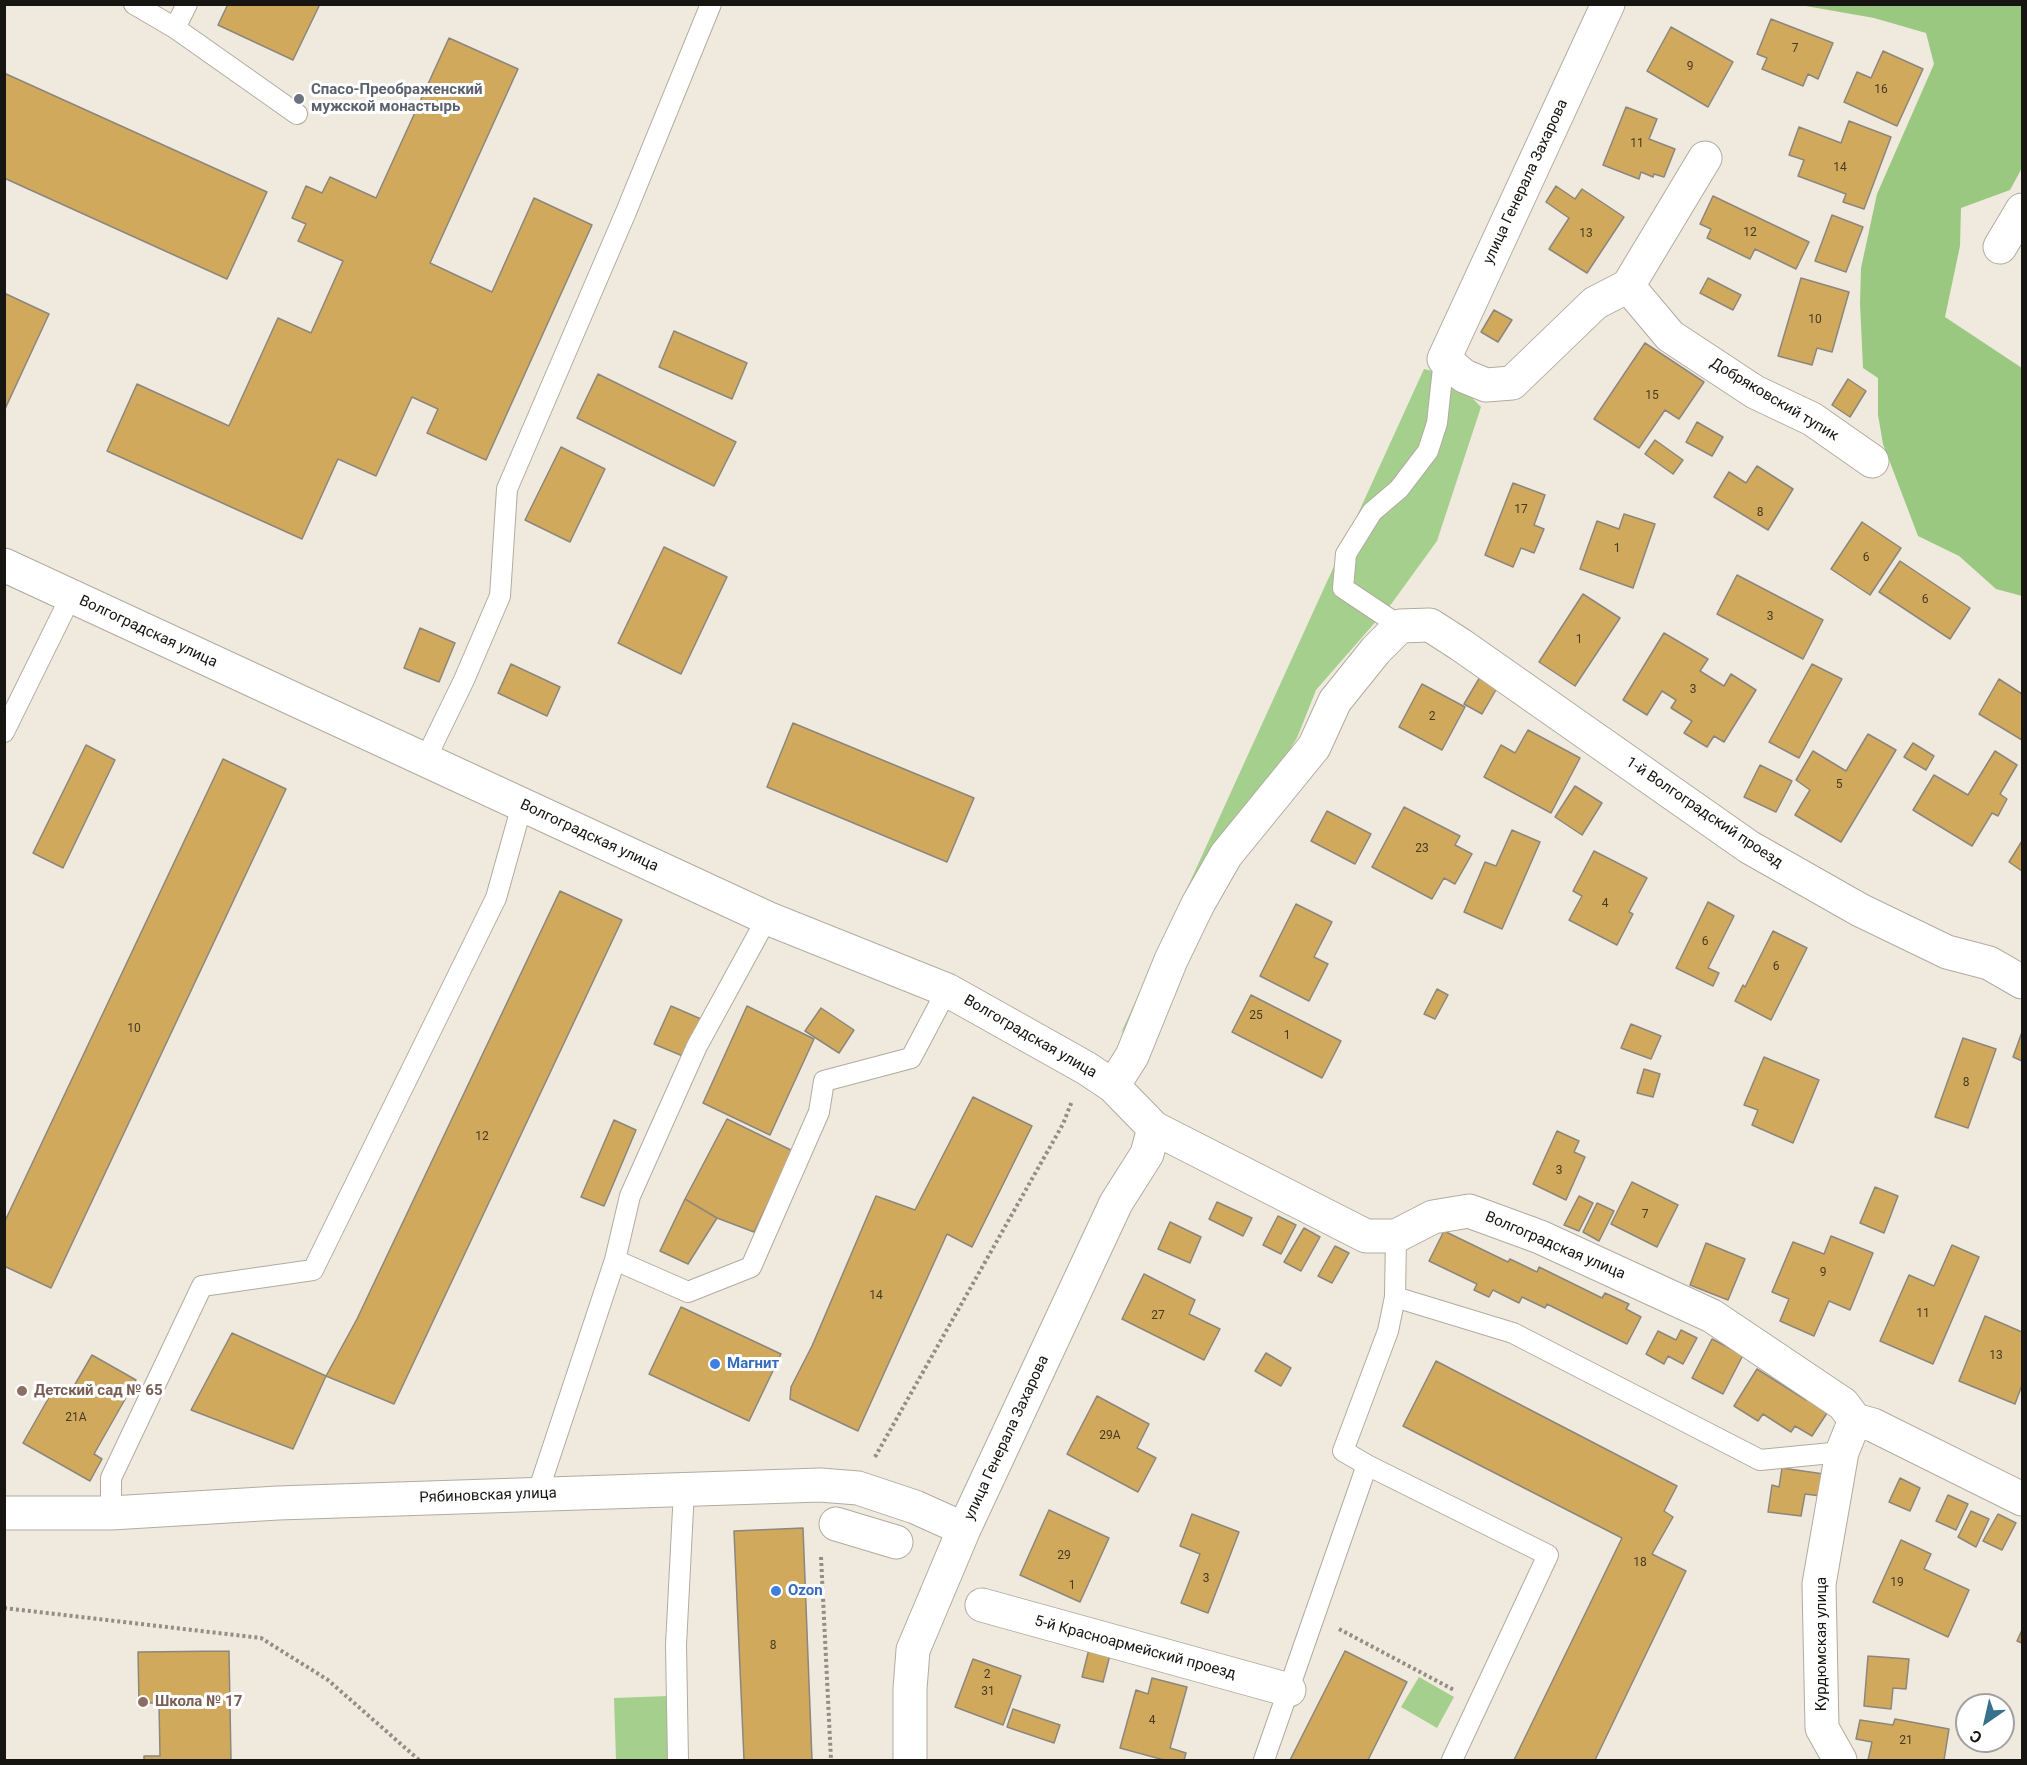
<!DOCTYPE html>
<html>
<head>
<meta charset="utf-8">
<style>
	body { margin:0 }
	#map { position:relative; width:2027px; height:1765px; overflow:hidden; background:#f0eade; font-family:Roboto,sans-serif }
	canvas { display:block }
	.frame { position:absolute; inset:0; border:6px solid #171511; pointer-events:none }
	.north { position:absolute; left:1955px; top:1693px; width:60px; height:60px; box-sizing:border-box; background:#fff; border:2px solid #a2a1a0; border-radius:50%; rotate:214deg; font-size:16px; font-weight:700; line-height:24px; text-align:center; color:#171511 }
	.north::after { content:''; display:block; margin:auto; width:21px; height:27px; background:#38718b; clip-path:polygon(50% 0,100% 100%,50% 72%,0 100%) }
</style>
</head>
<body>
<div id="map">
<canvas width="2027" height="1765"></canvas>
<div class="frame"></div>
<div class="north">С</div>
</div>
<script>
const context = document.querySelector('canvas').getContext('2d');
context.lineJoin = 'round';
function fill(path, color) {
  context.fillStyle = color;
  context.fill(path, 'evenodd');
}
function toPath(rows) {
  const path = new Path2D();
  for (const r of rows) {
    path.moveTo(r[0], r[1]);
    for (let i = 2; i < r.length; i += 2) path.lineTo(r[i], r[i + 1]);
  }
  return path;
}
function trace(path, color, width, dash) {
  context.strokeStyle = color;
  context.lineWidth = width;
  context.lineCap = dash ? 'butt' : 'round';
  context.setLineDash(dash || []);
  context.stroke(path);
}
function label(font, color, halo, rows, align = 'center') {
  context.font = font + ' Roboto,sans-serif';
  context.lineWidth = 6;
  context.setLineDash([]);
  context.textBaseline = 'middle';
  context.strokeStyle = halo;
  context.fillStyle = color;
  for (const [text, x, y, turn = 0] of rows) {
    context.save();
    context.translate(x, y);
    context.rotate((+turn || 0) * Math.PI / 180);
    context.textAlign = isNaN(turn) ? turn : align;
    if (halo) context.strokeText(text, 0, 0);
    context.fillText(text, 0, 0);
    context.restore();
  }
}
const green = toPath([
	[1424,369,1450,375,1481,407,1437,541,1392,603,1316,690,1297,738,1275,773,1243,808,1218,844,1142,1011,1121,1033],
	[1419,1677,1454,1697,1437,1728,1401,1707],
	[669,1696,671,1760,616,1760,614,1698]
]);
const forest = toPath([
	[1800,5,2022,5,2022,168,2010,190,1961,208,1960,246,1945,317,2022,368,2022,596,1996,589,1959,556,1918,536,1883,444,1878,415,1878,378,1863,368,1860,303,1861,268,1877,194,1934,64,1926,33,1874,18]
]);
const building = toPath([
	[228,4,320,4,293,60,218,25,228,4],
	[1771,19,1833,43,1818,79,1808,74,1803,86,1762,69,1767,58,1757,54,1771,19],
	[1671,27,1733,62,1708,107,1647,71,1671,27],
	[449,38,518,69,430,263,492,292,534,198,592,225,486,460,427,433,438,409,412,397,376,476,338,459,302,539,107,451,137,384,229,426,278,318,311,333,343,261,298,241,306,224,292,218,306,186,322,193,330,177,376,198,449,38],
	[1883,51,1923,69,1897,126,1844,102,1857,72,1871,78,1883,51],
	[4,73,267,192,227,279,4,178,4,73],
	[1626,107,1657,119,1649,139,1675,149,1664,177,1654,174,1653,177,1641,172,1639,179,1603,165,1626,107],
	[1849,121,1891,137,1864,209,1843,202,1846,194,1798,176,1804,160,1789,155,1799,127,1841,143,1849,121],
	[1556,186,1575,199,1582,189,1624,217,1587,273,1549,249,1569,218,1546,202,1556,186],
	[1713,196,1809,242,1796,269,1755,249,1750,259,1707,238,1711,229,1700,224,1713,196],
	[1832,215,1863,227,1846,272,1815,261,1832,215],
	[1708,278,1741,295,1733,310,1700,293,1708,278],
	[1801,278,1849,292,1832,352,1817,348,1812,365,1778,356,1801,278],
	[4,293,49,314,5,409,4,409,4,293],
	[1494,310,1512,320,1498,342,1481,332,1494,310],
	[674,331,747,363,732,399,659,367,674,331],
	[1645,343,1704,382,1679,419,1665,410,1639,448,1594,419,1645,343],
	[598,374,736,442,714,486,577,418,598,374],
	[1848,379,1866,391,1850,417,1832,405,1848,379],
	[1697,422,1723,437,1712,456,1686,442,1697,422],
	[1655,440,1683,460,1673,474,1645,454,1655,440],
	[561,447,605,469,570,542,525,520,561,447],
	[1757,466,1793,489,1768,530,1714,497,1729,472,1746,483,1757,466],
	[1513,483,1545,495,1534,525,1544,529,1534,553,1521,548,1513,567,1485,555,1513,483],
	[1624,514,1655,524,1633,588,1580,569,1597,521,1619,529,1624,514],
	[1862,522,1901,548,1870,595,1831,569,1862,522],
	[664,547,727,577,681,674,618,643,664,547],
	[1900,561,1970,608,1950,639,1879,592,1900,561],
	[1737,575,1823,620,1803,659,1717,614,1737,575],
	[1583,594,1620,618,1575,686,1539,662,1583,594],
	[420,628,455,643,439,682,404,668,420,628],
	[1664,633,1708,659,1700,671,1724,686,1731,674,1756,690,1724,742,1714,736,1707,747,1684,733,1692,721,1671,708,1676,700,1662,691,1647,715,1623,700,1664,633],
	[511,664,560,687,547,716,498,693,511,664],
	[1812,664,1842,679,1799,758,1769,742,1812,664],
	[1480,677,1497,688,1482,714,1464,704,1480,677],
	[1999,679,2022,694,2022,740,1979,714,1999,679],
	[1422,684,1465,707,1442,750,1399,727,1422,684],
	[793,723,974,798,947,862,767,787,793,723],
	[1528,730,1580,758,1551,813,1484,777,1501,745,1515,753,1528,730],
	[1868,734,1896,750,1841,842,1795,815,1810,790,1796,780,1813,751,1846,771,1868,734],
	[1913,743,1934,756,1926,770,1904,757,1913,743],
	[86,745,115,760,63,868,33,853,86,745],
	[1995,751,2017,765,2000,794,2007,799,1998,816,1992,813,1972,846,1913,810,1934,775,1968,795,1995,751],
	[223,759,286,789,51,1288,4,1266,4,1223,223,759],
	[1760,765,1792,781,1776,812,1744,797,1760,765],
	[1575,786,1602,803,1582,835,1555,817,1575,786],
	[1404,807,1460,836,1455,845,1472,854,1455,884,1444,878,1432,899,1372,867,1404,807],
	[1327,811,1371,834,1355,864,1311,841,1327,811],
	[1512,830,1540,842,1502,929,1464,912,1485,862,1496,866,1512,830],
	[2022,841,2022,871,2009,862,2022,841],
	[1594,851,1647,878,1629,912,1633,914,1617,945,1569,920,1582,896,1573,891,1594,851],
	[560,891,622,920,394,1404,326,1376,357,1319,560,891],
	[1708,902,1734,916,1708,968,1719,973,1713,986,1676,968,1708,902],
	[1296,904,1332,922,1314,957,1328,964,1309,1001,1260,976,1296,904],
	[1773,931,1807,948,1771,1020,1735,1001,1743,985,1745,987,1773,931],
	[1437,989,1448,995,1435,1019,1424,1014,1437,989],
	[1251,995,1341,1041,1322,1078,1232,1032,1251,995],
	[671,1006,701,1019,685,1057,654,1044,671,1006],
	[747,1006,814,1039,770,1135,703,1103,747,1006],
	[821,1008,854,1030,839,1053,805,1031,821,1008],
	[1631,1024,1661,1036,1651,1059,1621,1048,1631,1024],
	[2022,1032,2022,1061,2013,1057,2022,1032],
	[1963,1038,1996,1049,1968,1128,1935,1117,1963,1038],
	[1764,1057,1819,1080,1793,1143,1752,1125,1758,1110,1744,1105,1764,1057],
	[1644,1069,1660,1074,1653,1097,1637,1093,1644,1069],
	[973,1097,1032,1126,972,1247,947,1234,858,1431,790,1399,791,1387,812,1346,876,1196,915,1210,973,1097],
	[727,1119,793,1151,754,1232,717,1218,685,1199,727,1119],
	[614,1120,636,1130,604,1206,581,1197,614,1120],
	[1557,1131,1579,1141,1574,1152,1585,1157,1566,1200,1533,1184,1557,1131],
	[1632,1182,1678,1205,1657,1247,1611,1224,1632,1182],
	[1875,1187,1898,1196,1884,1233,1860,1223,1875,1187],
	[1579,1196,1593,1203,1579,1231,1564,1225,1579,1196],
	[685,1199,717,1218,688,1264,660,1251,685,1199],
	[1217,1202,1252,1218,1243,1236,1209,1219,1217,1202],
	[1597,1203,1614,1211,1599,1241,1583,1232,1597,1203],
	[1278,1216,1296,1225,1281,1254,1263,1245,1278,1216],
	[1170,1222,1201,1237,1190,1263,1158,1249,1170,1222],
	[1304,1228,1320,1237,1301,1271,1284,1262,1304,1228],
	[1444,1231,1508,1262,1510,1259,1537,1272,1539,1267,1602,1298,1605,1293,1629,1304,1626,1309,1641,1317,1627,1344,1547,1304,1545,1308,1522,1297,1519,1303,1493,1290,1489,1297,1474,1290,1477,1284,1429,1261,1444,1231],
	[1831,1236,1873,1253,1850,1310,1829,1301,1814,1336,1780,1321,1789,1299,1772,1292,1793,1242,1824,1254,1831,1236],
	[1706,1243,1745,1259,1728,1300,1690,1285,1706,1243],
	[1952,1245,1979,1257,1933,1364,1880,1341,1909,1275,1934,1286,1952,1245],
	[1335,1246,1349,1253,1332,1283,1318,1276,1335,1246],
	[1144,1274,1195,1300,1189,1314,1220,1329,1204,1360,1122,1319,1144,1274],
	[681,1307,781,1354,749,1421,649,1374,681,1307],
	[1985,1316,2022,1332,2022,1385,2015,1404,1959,1381,1985,1316],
	[1681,1330,1697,1338,1683,1364,1668,1356,1664,1364,1646,1354,1658,1331,1676,1340,1681,1330],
	[232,1333,326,1376,293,1449,191,1410,232,1333],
	[1712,1339,1743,1355,1723,1394,1692,1378,1712,1339],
	[1266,1353,1291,1368,1281,1386,1255,1371,1266,1353],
	[92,1355,136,1380,94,1454,102,1459,90,1481,23,1443,56,1385,70,1393,92,1355],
	[1436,1361,1677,1486,1664,1511,1673,1517,1652,1554,1686,1571,1595,1760,1514,1760,1622,1538,1403,1426,1436,1361],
	[1757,1369,1806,1400,1808,1396,1829,1410,1812,1436,1795,1426,1791,1432,1763,1414,1758,1421,1734,1406,1757,1369],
	[1097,1396,1149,1424,1137,1448,1156,1458,1138,1492,1067,1454,1097,1396],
	[1782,1468,1824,1474,1821,1496,1805,1494,1801,1516,1768,1512,1772,1485,1779,1487,1782,1468],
	[1900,1478,1920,1488,1910,1511,1889,1502,1900,1478],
	[1948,1495,1968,1504,1956,1530,1936,1521,1948,1495],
	[1049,1510,1109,1538,1080,1602,1020,1575,1049,1510],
	[1971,1511,1989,1519,1976,1547,1958,1537,1971,1511],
	[1192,1514,1239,1532,1208,1613,1181,1603,1200,1554,1180,1546,1192,1514],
	[1998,1514,2016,1523,2002,1550,1983,1541,1998,1514],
	[803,1528,812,1760,744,1760,734,1531,803,1528],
	[1901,1540,1931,1554,1924,1569,1969,1590,1948,1637,1873,1602,1901,1540],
	[2022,1630,2022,1643,2017,1641,2022,1630],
	[1089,1649,1110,1655,1103,1682,1082,1677,1089,1649],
	[229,1651,231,1760,144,1760,144,1756,160,1756,159,1703,139,1703,138,1652,229,1651],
	[1345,1651,1407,1682,1368,1760,1290,1760,1345,1651],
	[1868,1656,1909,1659,1906,1689,1893,1688,1891,1709,1864,1706,1868,1656],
	[973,1659,1021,1676,1003,1725,955,1707,973,1659],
	[1152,1678,1187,1687,1170,1748,1186,1753,1184,1760,1164,1760,1120,1748,1136,1690,1148,1694,1152,1678],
	[1013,1709,1060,1725,1054,1743,1007,1727,1013,1709],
	[1895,1719,1949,1729,1944,1760,1868,1760,1872,1742,1856,1739,1860,1720,1893,1725,1895,1719]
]);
const path = toPath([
	[875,1457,1063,1124,1072,1101],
	[821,1557,831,1760],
	[4,1608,261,1638,328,1680,419,1760],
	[1339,1629,1454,1690]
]);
const service = toPath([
	[134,4,175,28,297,114],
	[175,28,187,4],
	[1400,626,1343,588,1346,554,1372,512,1399,489,1428,451,1437,423,1444,359],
	[4,732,71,596],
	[425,760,464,680,500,596,507,489,626,212,711,4],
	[767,918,697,1046,630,1196,615,1260,688,1292,751,1267,819,1112,824,1081,911,1058,947,990],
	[1396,1236,1395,1297,1388,1331,1343,1451,1367,1465,1548,1555,1452,1760],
	[1395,1297,1513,1333,1760,1460,1842,1452],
	[537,1495,615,1260],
	[111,1513,111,1478,202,1286,313,1270,496,898,522,805],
	[678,1760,676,1645,684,1490],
	[1264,1760,1367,1465]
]);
const minor = toPath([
	[1608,4,1444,359,1464,376,1486,385,1512,383,1595,303,1628,286,1670,336,1755,392,1812,419,1872,461],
	[2000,247,2022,210],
	[1628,286,1705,158],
	[4,565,767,918,947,990,1086,1068,1113,1086,1154,1128,1366,1236,1396,1236,1433,1217,1469,1211,1540,1237,1712,1316,1843,1404,1855,1420,1873,1425,2022,1499],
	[1113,1086,1132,1056,1171,960,1198,904,1226,855,1314,747,1335,701,1376,650,1400,626,1430,625,1461,645,1749,847,1860,910,1947,952,1989,963,2022,982],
	[4,1513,111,1513,278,1503,820,1485,858,1488,915,1507,964,1529],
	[836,1524,896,1542],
	[982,1605,1289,1690],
	[910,1760,910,1689,913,1650,964,1529,1116,1203,1147,1154,1154,1128],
	[1840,1760,1822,1728,1819,1584,1842,1452,1855,1420]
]);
const markers = [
	[299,99,6,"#6b7280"],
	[715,1364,6,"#3f7fe0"],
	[22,1391,6,"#8d6e63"],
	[776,1591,6,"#3f7fe0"],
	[143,1702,6,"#8d6e63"]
];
const numberNames = [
	["7",1795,49],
	["9",1690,67],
	["16",1881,90],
	["11",1637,144],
	["14",1840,168],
	["12",1750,233],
	["13",1586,234],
	["10",1815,320],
	["15",1652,396],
	["17",1521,510],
	["8",1760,513],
	["1",1617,549],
	["6",1866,558],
	["6",1925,600],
	["3",1770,617],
	["1",1579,640],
	["3",1693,690],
	["2",1432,717],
	["5",1839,785],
	["23",1422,849],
	["4",1605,904],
	["6",1705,942],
	["6",1776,967],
	["25",1256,1016],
	["10",134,1029],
	["1",1287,1036],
	["8",1966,1083],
	["12",482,1137],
	["3",1559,1171],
	["7",1645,1215],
	["9",1823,1273],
	["14",876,1296],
	["11",1923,1314],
	["27",1158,1316],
	["13",1996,1356],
	["21А",76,1418],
	["29А",1110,1436],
	["29",1064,1556],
	["18",1640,1563],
	["3",1206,1579],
	["19",1897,1583],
	["1",1072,1586],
	["8",773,1646],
	["2",987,1675],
	["31",988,1692],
	["4",1152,1721],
	["21",1906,1741]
];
const worshipNames = [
	["Спасо-Преображенский",311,90],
	["мужской монастырь",311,107]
];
const streetNames = [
	["улица Генерала Захарова",1526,182,-65],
	["Добряковский тупик",1774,400,31],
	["Волгоградская улица",148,632,25],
	["1-й Волгоградский проезд",1704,813,34],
	["Волгоградская улица",589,836,25],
	["Волгоградская улица",1030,1037,30],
	["Волгоградская улица",1555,1246,23],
	["улица Генерала Захарова",1007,1438,-65],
	["Рябиновская улица",488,1496,-2],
	["Курдюмская улица",1822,1644,-90],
	["5-й Красноармейский проезд",1135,1648,15]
];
const shopNames = [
	["Магнит",727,1364],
	["Ozon",788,1591]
];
const educationNames = [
	["Детский сад № 65",34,1391],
	["Школа № 17",155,1702]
];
fill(green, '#a5cf8d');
fill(forest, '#9bc881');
fill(building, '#d1a95c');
trace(building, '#8c867c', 1.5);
trace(service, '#b1aba0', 22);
trace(minor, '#b1aba0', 35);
trace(path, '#928d85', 4, [3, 3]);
trace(service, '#fff', 20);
trace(minor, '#fff', 33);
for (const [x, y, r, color] of markers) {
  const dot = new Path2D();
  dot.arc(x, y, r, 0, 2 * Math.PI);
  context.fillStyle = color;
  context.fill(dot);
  trace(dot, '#fff', 2);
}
label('12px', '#463a24', null, numberNames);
label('bold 15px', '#5b616d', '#fff', worshipNames, 'left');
label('15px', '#171511', '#fff', streetNames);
label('bold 15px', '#366cbe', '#fff', shopNames, 'left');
label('bold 15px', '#785e54', '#fff', educationNames, 'left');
</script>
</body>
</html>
